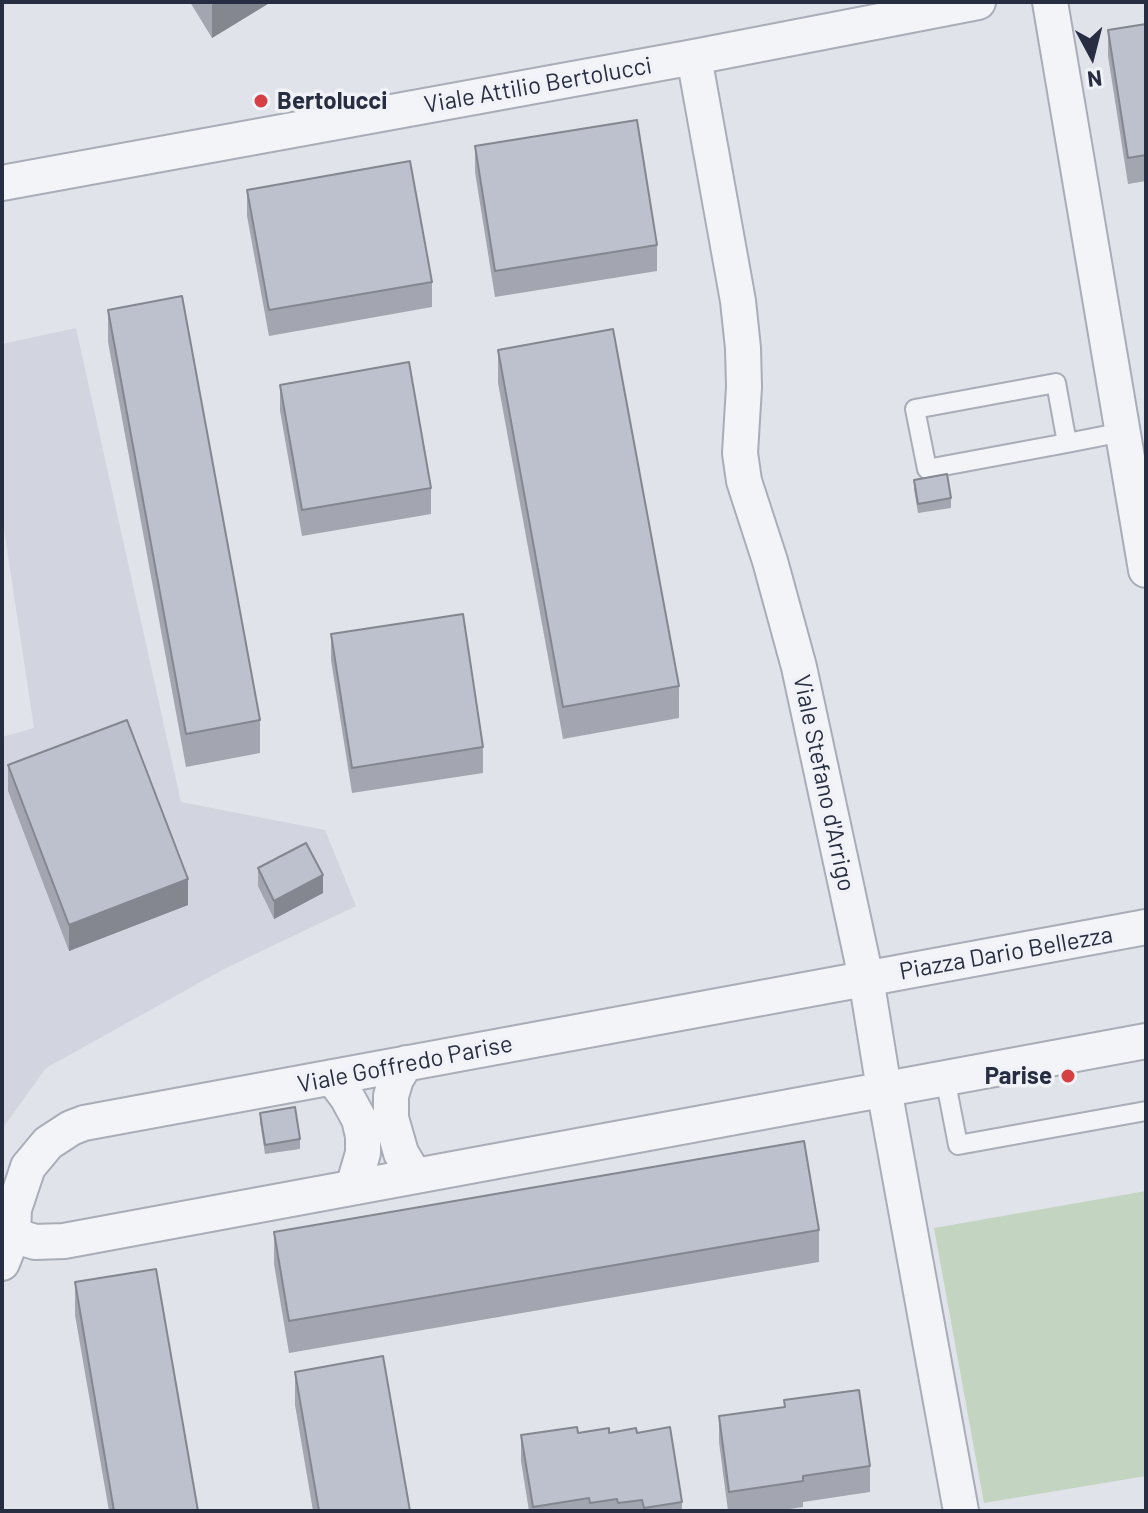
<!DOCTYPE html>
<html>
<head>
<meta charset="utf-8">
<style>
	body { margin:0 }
	#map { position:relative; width:1148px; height:1513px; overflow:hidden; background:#e0e3ea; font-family:Barlow,sans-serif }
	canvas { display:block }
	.frame { position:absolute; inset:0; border:4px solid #282e42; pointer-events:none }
	.north { position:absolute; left:1052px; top:16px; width:80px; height:80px; -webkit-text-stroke:6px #f0f2f7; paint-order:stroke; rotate:173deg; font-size:22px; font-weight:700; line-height:32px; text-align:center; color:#282e42 }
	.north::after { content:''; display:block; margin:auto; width:28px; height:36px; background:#282e42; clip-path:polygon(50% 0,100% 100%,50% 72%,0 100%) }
</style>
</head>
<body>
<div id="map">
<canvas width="1148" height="1513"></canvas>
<div class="frame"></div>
<div class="north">N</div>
</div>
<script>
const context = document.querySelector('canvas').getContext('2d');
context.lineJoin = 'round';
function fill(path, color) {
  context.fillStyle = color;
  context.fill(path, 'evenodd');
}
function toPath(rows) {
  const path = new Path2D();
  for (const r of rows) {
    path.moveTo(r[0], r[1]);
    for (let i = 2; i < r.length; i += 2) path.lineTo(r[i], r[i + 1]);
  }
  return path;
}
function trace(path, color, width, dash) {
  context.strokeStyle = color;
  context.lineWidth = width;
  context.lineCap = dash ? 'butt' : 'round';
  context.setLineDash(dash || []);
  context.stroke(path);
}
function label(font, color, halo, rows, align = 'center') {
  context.font = font + ' Barlow,sans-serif';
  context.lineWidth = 7;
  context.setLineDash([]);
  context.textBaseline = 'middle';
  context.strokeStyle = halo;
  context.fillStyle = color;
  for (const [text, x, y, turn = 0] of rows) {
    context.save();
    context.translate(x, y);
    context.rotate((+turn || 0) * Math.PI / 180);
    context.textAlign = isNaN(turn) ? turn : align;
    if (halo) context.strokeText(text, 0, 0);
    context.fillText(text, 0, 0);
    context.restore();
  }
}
const built = toPath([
	[76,328,181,802,325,830,356,906,224,969,46,1068,2,1129,2,737,34,728,2,516,2,344]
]);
const green = toPath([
	[1146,1191,1146,1476,984,1503,934,1228]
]);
const service = toPath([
	[1067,443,1056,383,915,409,927,469,1067,443,1123,432],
	[945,1078,958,1145,1146,1111]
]);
const minor = toPath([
	[1050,2,1146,570],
	[694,57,738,301,743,348,744,387,740,453,744,481,770,561,799,667,866,978,884,1089,961,1511],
	[2,183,694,57,978,2],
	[406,1063,396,1079,391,1096,391,1118,401,1153,414,1175],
	[332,1077,347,1097,359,1119,363,1136,363,1153,353,1187],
	[13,1235,35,1242,64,1241,1146,1041],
	[2,1263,13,1235,14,1209,28,1167,48,1143,71,1128,84,1123,1146,927]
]);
const wall = toPath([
	[190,2,271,2,212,38],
	[1146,24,1146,181,1128,184,1108,56,1108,30],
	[475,146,657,245,657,271,495,297,475,172],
	[247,190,432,282,432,307,269,336,247,216],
	[108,310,260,720,260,753,186,767,108,342],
	[498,350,679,686,679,718,563,739,498,383],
	[280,385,431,488,431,514,302,536,280,411],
	[914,480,951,498,951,508,918,513,914,489],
	[331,634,483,747,483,773,352,793,331,660],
	[8,765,188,905,69,951,8,791],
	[258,868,323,893,274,919,258,886],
	[260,1113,300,1139,300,1149,265,1154,260,1122],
	[819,1230,819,1262,289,1353,274,1264,274,1232],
	[75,1282,198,1511,109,1511,75,1315],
	[295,1372,410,1511,313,1511,295,1405],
	[784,1400,870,1466,870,1492,803,1502,803,1507,776,1511,728,1511,719,1442,719,1416,784,1407],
	[578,1433,637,1433,682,1502,682,1511,529,1511,521,1461,521,1435]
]);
const shadedWall = toPath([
	[216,2,271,2,212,38,212,5],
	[323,875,323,893,274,919,274,901],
	[188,879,188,905,69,951,69,925]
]);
const building = toPath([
	[1146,24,1146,155,1128,158,1108,30,1146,24],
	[637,120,657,245,495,271,475,146,637,120],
	[410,161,432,282,269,310,247,190,410,161],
	[182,296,260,720,186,734,108,310,182,296],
	[613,329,679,686,563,707,498,350,613,329],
	[409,362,431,488,302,510,280,385,409,362],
	[947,474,951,498,918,504,914,480,947,474],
	[463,614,483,747,352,768,331,634,463,614],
	[127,720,188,879,69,925,8,765,127,720],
	[306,843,323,875,274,901,258,868,306,843],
	[295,1107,300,1139,265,1145,260,1113,295,1107],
	[804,1141,819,1230,289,1321,274,1232,804,1141],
	[156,1269,198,1511,114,1511,75,1282,156,1269],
	[383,1356,410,1511,319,1511,295,1372,383,1356],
	[859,1390,870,1466,803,1476,803,1481,729,1492,719,1416,785,1407,784,1400,859,1390],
	[577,1427,578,1433,609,1428,609,1433,636,1428,637,1433,670,1427,682,1502,644,1508,642,1500,618,1503,617,1499,590,1503,589,1498,533,1507,521,1435,577,1427]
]);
const markers = [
	[261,101,8,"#d44043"],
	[1068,1076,8,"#d44043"]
];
const streetNames = [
	["Viale Attilio Bertolucci",538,85,-10],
	["Viale Stefano d'Arrigo",824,783,78],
	["Piazza Dario Bellezza",1006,953,-10],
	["Viale Goffredo Parise",405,1064,-11]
];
const poiNames = [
	["Bertolucci",277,101],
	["Parise",1052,1076,"right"]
];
fill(built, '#d2d5df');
fill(green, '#c3d4c1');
trace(service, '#a9adb8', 22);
trace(minor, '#a9adb8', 38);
trace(service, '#f3f4f8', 18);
trace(minor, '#f3f4f8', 34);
fill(wall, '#a3a6b0');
fill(shadedWall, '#848790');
fill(building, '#bdc1cd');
trace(building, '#848790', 2);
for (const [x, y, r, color] of markers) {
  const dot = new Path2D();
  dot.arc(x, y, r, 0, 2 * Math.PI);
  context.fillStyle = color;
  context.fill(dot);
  trace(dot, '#f0f2f7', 3);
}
label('24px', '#282e42', '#f0f2f7', streetNames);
label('bold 24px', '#282e42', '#f0f2f7', poiNames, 'left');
</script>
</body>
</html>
